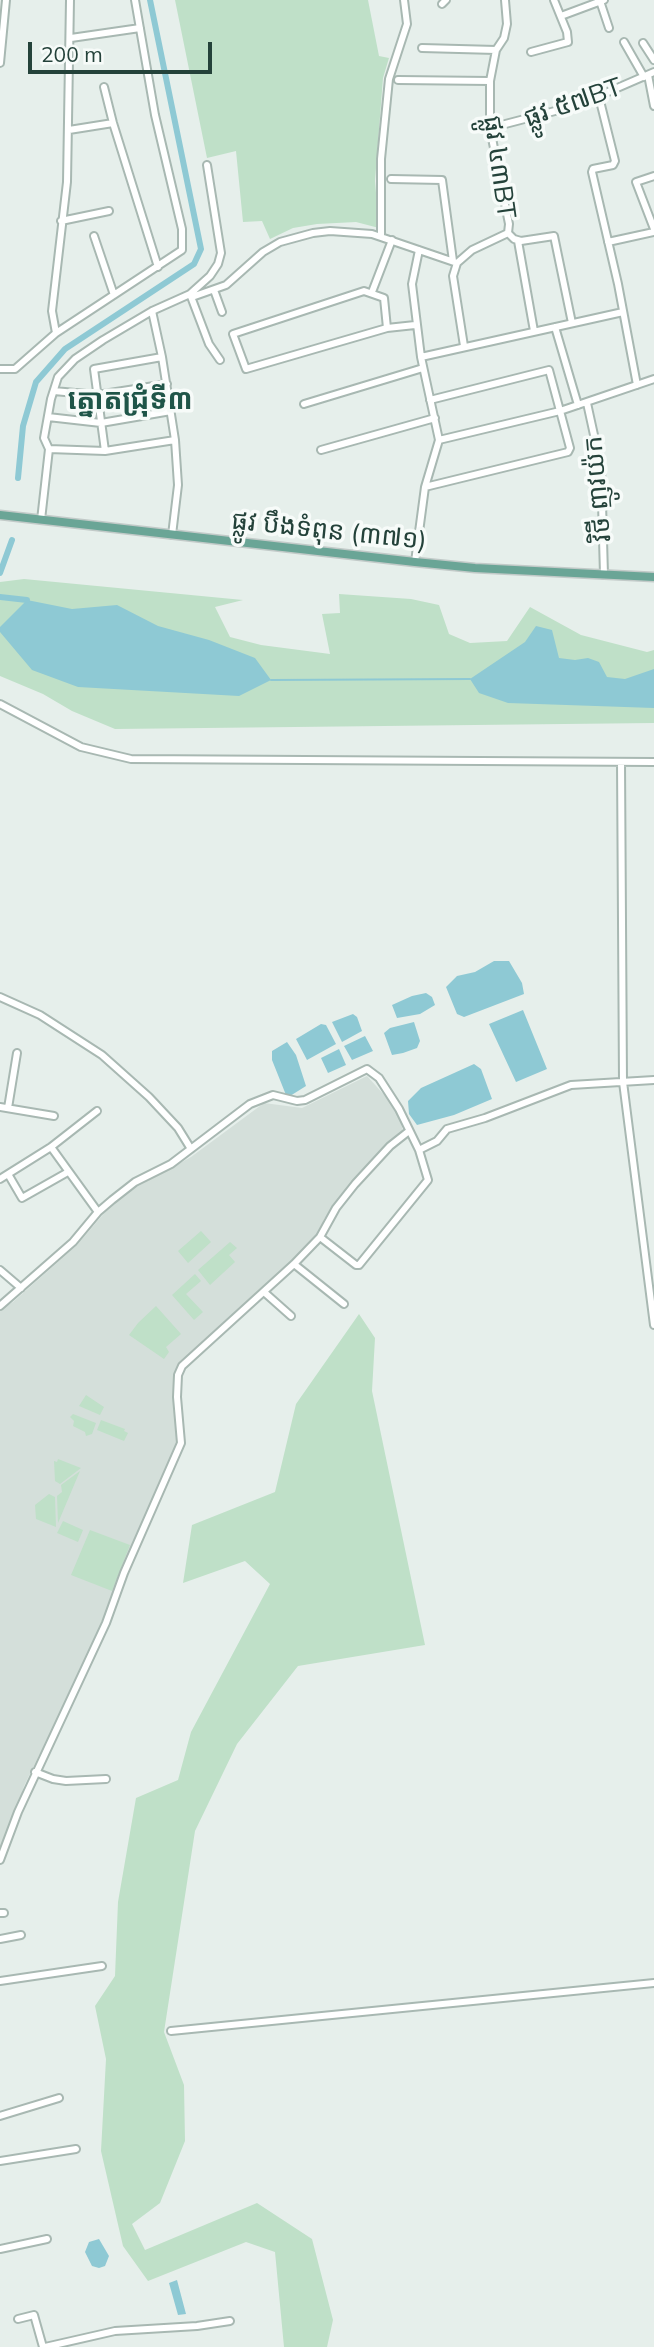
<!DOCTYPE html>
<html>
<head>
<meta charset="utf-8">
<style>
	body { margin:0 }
	#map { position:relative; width:654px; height:2347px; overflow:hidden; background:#e6efeb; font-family:Mulish,sans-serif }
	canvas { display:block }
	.scale { position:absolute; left:28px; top:42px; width:184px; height:32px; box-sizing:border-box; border:4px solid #24423a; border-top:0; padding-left:9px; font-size:21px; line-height:24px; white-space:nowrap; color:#24423a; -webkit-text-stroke:5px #f7fbf9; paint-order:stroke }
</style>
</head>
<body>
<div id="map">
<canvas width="654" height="2347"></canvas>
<div class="scale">200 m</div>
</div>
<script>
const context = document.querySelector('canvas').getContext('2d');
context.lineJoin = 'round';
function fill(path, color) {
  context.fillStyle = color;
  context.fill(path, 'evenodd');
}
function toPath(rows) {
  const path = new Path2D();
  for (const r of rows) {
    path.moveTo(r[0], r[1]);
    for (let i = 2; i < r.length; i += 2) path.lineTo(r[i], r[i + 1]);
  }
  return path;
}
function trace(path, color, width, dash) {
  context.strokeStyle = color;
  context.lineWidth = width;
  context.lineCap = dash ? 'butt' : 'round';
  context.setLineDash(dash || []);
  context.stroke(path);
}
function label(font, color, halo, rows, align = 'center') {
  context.font = font + ' Mulish,"Noto Sans Khmer",sans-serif';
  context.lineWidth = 7;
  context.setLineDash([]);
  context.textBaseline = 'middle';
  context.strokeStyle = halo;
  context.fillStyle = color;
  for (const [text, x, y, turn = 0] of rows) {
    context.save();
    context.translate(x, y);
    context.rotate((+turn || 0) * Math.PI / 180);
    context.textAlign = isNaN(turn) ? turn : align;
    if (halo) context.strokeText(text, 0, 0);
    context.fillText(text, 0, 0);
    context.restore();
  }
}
const built = toPath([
	[367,1076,386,1097,400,1119,403,1131,388,1145,336,1205,324,1219,318,1242,180,1365,175,1373,178,1444,92,1648,24,1786,15,1817,0,1851,0,1310,13,1302,77,1245,112,1204,131,1190,191,1157,264,1103,302,1108]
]);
const green = toPath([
	[175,0,368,0,379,56,389,58,383,78,375,181,379,228,356,222,317,224,293,228,270,239,262,221,243,222,236,151,207,158],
	[24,579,243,600,215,607,230,637,261,645,330,654,322,614,340,613,339,594,411,599,439,605,449,634,470,643,507,641,530,607,581,635,647,652,654,650,654,723,115,729,72,711,43,694,0,676,0,582],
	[201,1231,211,1242,188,1263,178,1251],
	[230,1242,237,1248,229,1255,235,1262,210,1285,198,1270],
	[195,1274,201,1281,186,1294,203,1312,194,1320,172,1295],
	[156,1306,181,1334,166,1347,169,1352,164,1359,129,1335,138,1323],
	[359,1314,375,1338,372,1391,425,1645,298,1666,237,1744,195,1831,164,2032,184,2085,185,2141,160,2203,132,2224,145,2250,257,2203,312,2239,333,2320,327,2347,284,2347,275,2252,246,2242,148,2281,123,2246,101,2151,106,2059,95,2006,115,1976,118,1902,136,1798,178,1780,191,1732,270,1584,245,1561,183,1583,192,1525,275,1492,296,1404],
	[86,1395,104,1407,100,1415,79,1406],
	[73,1414,96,1423,92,1434,86,1436,85,1432,73,1426,74,1421,70,1417],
	[101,1420,125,1429,124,1431,128,1433,124,1441,97,1430],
	[58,1459,81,1468,60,1484,55,1481,54,1461,57,1462],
	[80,1471,58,1523,57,1496,62,1492,61,1485],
	[49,1494,55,1497,56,1527,36,1519,35,1505],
	[63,1521,83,1530,78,1542,57,1533],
	[90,1530,130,1545,112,1591,71,1575]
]);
const water = toPath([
	[27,600,72,609,117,605,158,626,209,640,255,658,271,680,239,696,78,687,32,670,0,632,0,627],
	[536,626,552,630,559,658,575,660,588,658,599,662,607,677,625,679,654,669,654,708,508,703,479,693,470,679,525,642],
	[494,961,509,961,522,983,524,994,464,1017,457,1014,446,987,457,976,475,972],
	[426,993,432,997,435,1005,420,1014,397,1018,392,1005,412,996],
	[523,1010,547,1069,516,1082,489,1024],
	[353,1014,357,1017,362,1031,342,1042,332,1022],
	[414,1022,420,1041,417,1048,403,1053,392,1055,384,1033,390,1028],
	[321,1024,326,1025,336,1044,307,1060,296,1039],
	[365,1036,373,1051,352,1060,344,1046],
	[287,1042,296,1055,306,1086,290,1096,286,1095,272,1060,272,1051],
	[339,1049,346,1065,328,1073,321,1058],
	[474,1064,481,1069,492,1099,454,1115,417,1125,409,1114,408,1101,421,1088],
	[99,2239,109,2256,105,2266,99,2268,92,2266,85,2252,89,2242],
	[177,2280,186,2314,178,2315,169,2283]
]);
const stream = toPath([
	[271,680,470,679]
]);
const canal = toPath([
	[18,478,23,426,36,382,65,349,194,264,201,249,150,0],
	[0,573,12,540],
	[0,597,27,600]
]);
const minor = toPath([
	[505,0,507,24,504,38,496,50,490,81,490,128,509,224,508,233],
	[600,1,609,28],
	[442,4,446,0],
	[561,16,604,0],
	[71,38,140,28],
	[624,42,644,77],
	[643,43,654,60],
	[422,48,496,50],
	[531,52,568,42,567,32,554,0],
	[0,63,6,0],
	[648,75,654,106],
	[398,80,490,81],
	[104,87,113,123,158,267],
	[599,97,615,161,613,165,593,169,592,172,618,284,637,385],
	[490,128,578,105,654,72],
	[69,130,113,123],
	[207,165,221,253,218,264,210,276,190,294,209,344,220,360],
	[654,176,636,182,654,229],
	[391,179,442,180,453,261],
	[61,221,109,211],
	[508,233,514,239,521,241,554,236,572,323],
	[94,236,114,295],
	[381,236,381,159,389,79,407,24,404,0],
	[518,241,534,331],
	[608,242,654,232],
	[419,250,412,284,421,357],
	[214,290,222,312],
	[372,292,392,240],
	[192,297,226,285,263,252,280,242,313,233,330,231,372,234,457,263],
	[152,311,162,357,175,440,178,485,172,535],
	[555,327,578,405],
	[387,328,384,298,364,291,233,334,246,369,387,328,415,325],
	[56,333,52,311,67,182,70,0],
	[464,346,453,276,457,263,472,250,508,233],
	[0,369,15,369,56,333,182,250,182,229,155,115,135,0],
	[54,391,97,395,167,384],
	[587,403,601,467,604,575],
	[304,404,423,368],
	[48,417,101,423,171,411],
	[439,440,560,411,654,379],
	[49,449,105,451,175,440],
	[321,450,435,418],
	[105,451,94,369,162,357],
	[425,487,568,452,570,448,549,370,430,400],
	[41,520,49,449,44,438,51,399,58,377,75,359,103,340,152,311,190,294],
	[415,562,425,487,439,440,421,357,623,312],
	[0,704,81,747,131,759,654,762],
	[621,762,623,1082,654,1325],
	[0,997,40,1015,102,1055,149,1097,178,1128,191,1149],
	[0,1107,54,1116],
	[8,1108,17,1053],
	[51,1147,98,1212],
	[419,1150,437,1141,447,1129,485,1118,571,1085,654,1080],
	[8,1174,22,1198,68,1172],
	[0,1179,51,1147,97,1111],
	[294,1264,344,1304],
	[0,1270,21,1288],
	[264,1292,291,1316],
	[0,1306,73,1242,98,1212,112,1200,135,1182,171,1164,250,1104,273,1095,297,1101,305,1100,367,1069,379,1078,399,1109,419,1150,428,1180,359,1265,356,1265,320,1237],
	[35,1772,53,1779,66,1781,106,1779],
	[0,1860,18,1812,106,1623,124,1573,181,1443,177,1397,178,1375,182,1366,294,1264,320,1237,336,1208,355,1184,390,1146,409,1131],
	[0,1913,4,1913],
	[0,1939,21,1935],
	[0,1981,102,1966],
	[171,2031,654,1983],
	[0,2116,59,2098],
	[0,2161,76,2149],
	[0,2249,47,2239],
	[18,2319,34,2315,43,2347],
	[45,2347,115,2331,197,2326,230,2321]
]);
const major = toPath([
	[0,515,415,562,475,568,654,577]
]);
const streetNames = [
	["ផ្លូវ ៥៧BT",573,103,-19],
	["ផ្លូវ ៤៣BT",499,167,82],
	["វិថី ញូវយ៉ក",598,489,-95],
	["ផ្លូវ បឹងទំពុន (៣៧១)",329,531,6]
];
const neighbourhoodNames = [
	["ត្នោតជ្រុំទី៣",130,401]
];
fill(built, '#d4dfda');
fill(green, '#bfe0c8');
fill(water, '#8ec9d4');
trace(stream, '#8ec9d4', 2);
trace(canal, '#8ec9d4', 6);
trace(minor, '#a8b8b2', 10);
trace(major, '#c2cac8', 11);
trace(minor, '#fff', 6);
trace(major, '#6aa596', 8);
label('26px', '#24423a', '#f7fbf9', streetNames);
label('bold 28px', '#1f5548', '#f7fbf9', neighbourhoodNames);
</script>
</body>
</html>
